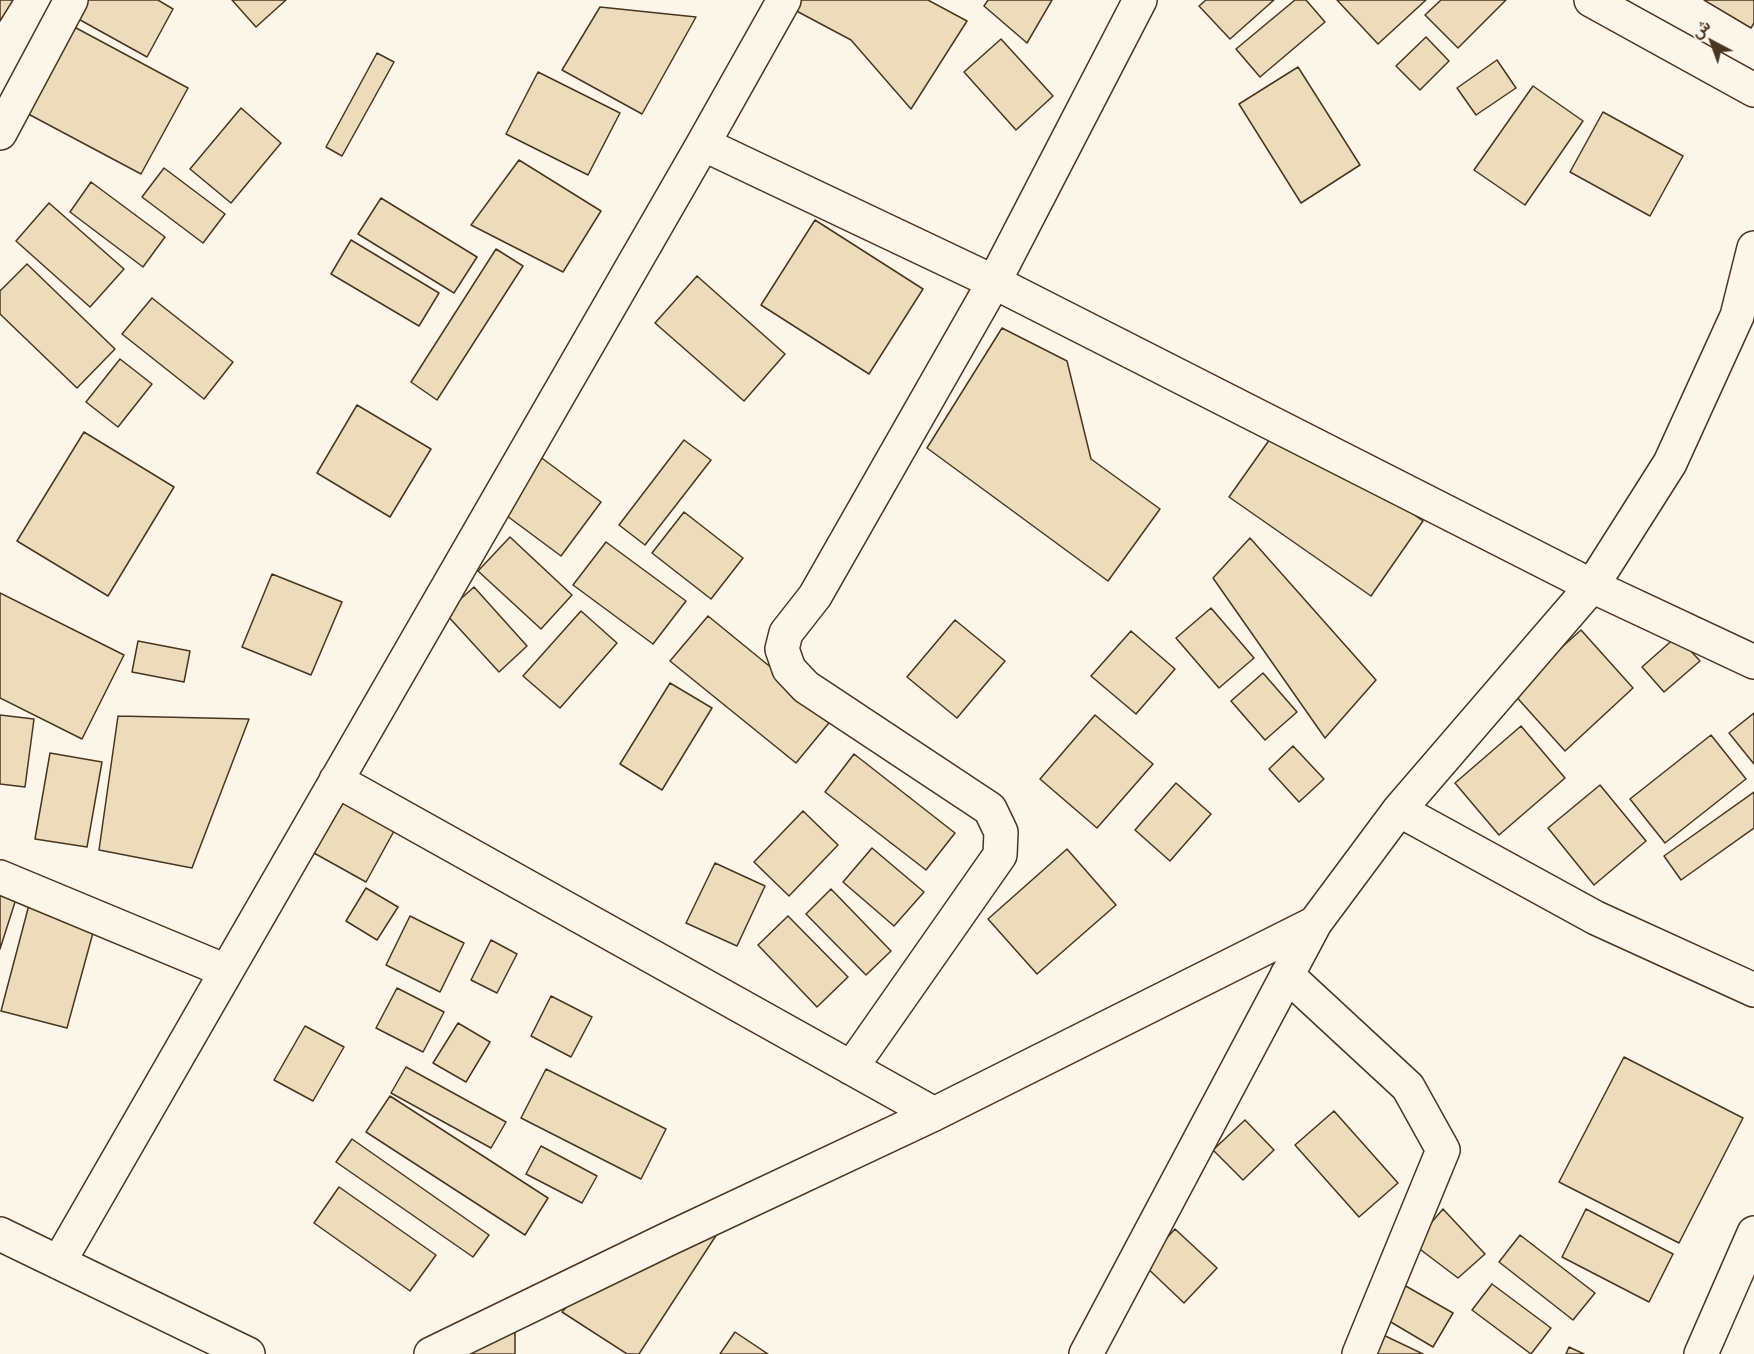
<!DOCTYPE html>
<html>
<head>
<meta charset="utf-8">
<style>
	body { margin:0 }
	#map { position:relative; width:1754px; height:1354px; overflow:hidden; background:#fbf6e9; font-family:Merriweather,Vazirmatn,serif }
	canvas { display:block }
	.north { position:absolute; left:1682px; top:12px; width:60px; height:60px; -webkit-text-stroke:4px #fbf6e9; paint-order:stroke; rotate:319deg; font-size:16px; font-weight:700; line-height:24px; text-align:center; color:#4a3520 }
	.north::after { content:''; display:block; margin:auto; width:21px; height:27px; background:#4a3520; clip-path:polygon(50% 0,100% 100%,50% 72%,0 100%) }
</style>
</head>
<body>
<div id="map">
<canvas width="1754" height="1354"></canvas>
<div class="north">ش</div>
</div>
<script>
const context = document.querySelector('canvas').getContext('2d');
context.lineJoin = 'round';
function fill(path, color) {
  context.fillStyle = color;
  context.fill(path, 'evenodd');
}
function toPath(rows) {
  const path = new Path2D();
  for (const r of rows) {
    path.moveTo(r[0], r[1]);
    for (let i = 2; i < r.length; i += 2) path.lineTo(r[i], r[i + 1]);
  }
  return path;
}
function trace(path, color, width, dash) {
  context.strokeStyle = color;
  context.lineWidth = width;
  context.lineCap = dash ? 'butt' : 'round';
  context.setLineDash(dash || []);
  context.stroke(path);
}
const building = toPath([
	[0,0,13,0,0,21,0,0],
	[82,0,158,0,173,9,147,57,73,16,82,0],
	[232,0,286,0,256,27,232,0],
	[793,0,928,0,967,21,911,109,851,40,789,7,793,0],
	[988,0,1052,0,1027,43,984,6,988,0],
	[1206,0,1274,0,1230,39,1199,6,1206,0],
	[1295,0,1306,0,1325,22,1260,77,1236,49,1295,0],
	[1337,0,1426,0,1378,44,1337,0],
	[1441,0,1506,0,1458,48,1425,15,1441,0],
	[1704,0,1754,0,1754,23,1751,28,1704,0],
	[600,7,696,17,642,114,562,70,600,7],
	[65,22,188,88,141,174,17,108,65,22],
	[1426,37,1449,61,1420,90,1396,66,1426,37],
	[1001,39,1053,96,1016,130,964,72,1001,39],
	[377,53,394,62,342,156,326,147,377,53],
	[1497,60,1516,88,1476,115,1457,88,1497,60],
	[1298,67,1360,165,1301,203,1239,104,1298,67],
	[538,72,620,113,588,175,506,134,538,72],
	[1533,86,1583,121,1525,205,1474,170,1533,86],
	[241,108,281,143,231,203,190,169,241,108],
	[1603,112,1683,156,1650,216,1570,172,1603,112],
	[519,160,601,211,563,272,471,225,519,160],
	[164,168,225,214,203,243,142,197,164,168],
	[91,182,165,237,143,267,70,212,91,182],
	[381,198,477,257,454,293,358,234,381,198],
	[49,203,124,269,90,307,16,241,49,203],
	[815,220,923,289,869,374,761,305,815,220],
	[351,240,439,293,419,326,331,274,351,240],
	[496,249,523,266,437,400,411,382,496,249],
	[27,264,115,349,77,388,0,314,0,291,27,264],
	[697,276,785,354,744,401,655,323,697,276],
	[152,298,233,362,204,399,122,334,152,298],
	[1002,328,1067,361,1091,459,1160,509,1108,581,927,448,1002,328],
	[120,359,152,384,118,427,86,402,120,359],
	[357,405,431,449,390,517,317,473,357,405],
	[1282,422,1423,521,1371,596,1229,497,1282,422],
	[84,432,174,487,108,596,17,541,84,432],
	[684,440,711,460,645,545,619,525,684,440],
	[539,456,601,502,561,556,499,510,539,456],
	[684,512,743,558,711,599,652,553,684,512],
	[510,537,572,595,541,629,478,571,510,537],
	[1250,538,1376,680,1325,738,1213,578,1250,538],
	[606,542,686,601,653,644,573,585,606,542],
	[272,574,342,602,311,675,242,647,272,574],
	[474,587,527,646,499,672,445,613,474,587],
	[0,593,124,655,82,739,0,698,0,593],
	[1211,608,1254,658,1219,688,1176,638,1211,608],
	[581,611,617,643,560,708,523,676,581,611],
	[708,616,833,718,796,763,670,661,708,616],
	[955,620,1005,661,957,718,907,677,955,620],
	[1581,630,1633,688,1565,751,1512,692,1581,630],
	[1131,631,1175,669,1136,714,1091,676,1131,631],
	[1677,636,1700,661,1664,692,1642,667,1677,636],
	[138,641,190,651,184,682,132,672,138,641],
	[1263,673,1297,712,1265,740,1231,701,1263,673],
	[670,683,712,708,662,790,620,764,670,683],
	[1754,713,1754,764,1729,733,1754,713],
	[0,715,34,719,25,787,0,784,0,715],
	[1095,715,1153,764,1097,828,1040,779,1095,715],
	[118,716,249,719,192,868,99,850,118,716],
	[1521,726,1565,778,1499,835,1455,783,1521,726],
	[1711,735,1746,779,1665,843,1630,799,1711,735],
	[1293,746,1324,779,1299,802,1269,769,1293,746],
	[50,753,102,762,87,847,35,839,50,753],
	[854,754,955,833,926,870,825,792,854,754],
	[1176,783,1211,814,1170,861,1135,830,1176,783],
	[1600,785,1646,841,1594,885,1548,828,1600,785],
	[339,789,399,822,366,882,305,848,339,789],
	[1754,792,1754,828,1681,880,1664,856,1754,792],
	[803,811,838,845,789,896,754,862,803,811],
	[872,848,924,892,894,926,843,882,872,848],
	[1067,849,1116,905,1037,974,988,919,1067,849],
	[715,863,765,886,737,946,686,923,715,863],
	[366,888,398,907,377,940,346,921,366,888],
	[831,889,891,951,866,975,806,914,831,889],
	[0,895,16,899,0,949,0,895],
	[30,901,97,918,67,1028,1,1011,30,901],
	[410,916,464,943,440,992,386,965,410,916],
	[788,916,848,977,817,1007,758,945,788,916],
	[491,940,517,954,497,993,471,980,491,940],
	[397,988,444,1012,423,1052,376,1028,397,988],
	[551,996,592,1017,571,1057,531,1036,551,996],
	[458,1023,490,1042,466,1082,433,1063,458,1023],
	[305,1026,344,1047,313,1101,274,1080,305,1026],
	[1624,1057,1743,1118,1679,1243,1559,1182,1624,1057],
	[406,1067,506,1122,491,1148,391,1093,406,1067],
	[546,1069,666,1129,641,1179,521,1118,546,1069],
	[390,1096,548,1198,525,1235,366,1132,390,1096],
	[1334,1111,1398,1183,1359,1217,1295,1145,1334,1111],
	[1245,1120,1274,1150,1243,1180,1213,1150,1245,1120],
	[352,1139,489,1235,473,1257,336,1162,352,1139],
	[541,1146,597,1176,582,1203,526,1174,541,1146],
	[339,1187,436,1255,410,1291,314,1223,339,1187],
	[1443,1209,1485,1254,1458,1278,1413,1244,1443,1209],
	[1586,1209,1673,1254,1649,1302,1562,1257,1586,1209],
	[1175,1229,1217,1268,1184,1303,1143,1264,1175,1229],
	[717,1234,639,1354,627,1354,562,1312,591,1280,717,1234],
	[1520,1235,1595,1293,1573,1320,1499,1262,1520,1235],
	[1492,1284,1551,1328,1531,1354,1472,1310,1492,1284],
	[1404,1285,1453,1313,1433,1347,1384,1318,1404,1285],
	[515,1323,515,1354,449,1354,515,1323],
	[735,1332,768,1354,720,1354,735,1332],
	[1377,1332,1423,1354,1366,1354,1377,1332],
	[1569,1347,1584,1354,1566,1354,1569,1347]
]);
const minor = toPath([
	[1591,0,1754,90],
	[0,133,71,0],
	[703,144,994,282,1592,586,1754,662],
	[336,780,934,1114],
	[1399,810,1596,918,1754,990],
	[0,877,226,971],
	[1287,975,1408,1087,1443,1150,1359,1354],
	[851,1068,1000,855,1001,832,990,809,806,687,789,669,782,649,786,633,815,596,994,282,1140,0],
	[0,1234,248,1354],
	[59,1262,703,144,784,0],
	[431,1354,666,1240,934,1114,1315,923,1399,810,1592,586,1670,463,1737,316,1754,248],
	[1086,1354,1315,923],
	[1701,1354,1754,1233]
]);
fill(building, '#ecdcbc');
trace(building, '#4a3520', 1.5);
trace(minor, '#4a3520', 36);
trace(minor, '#fbf6e9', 33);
</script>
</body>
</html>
